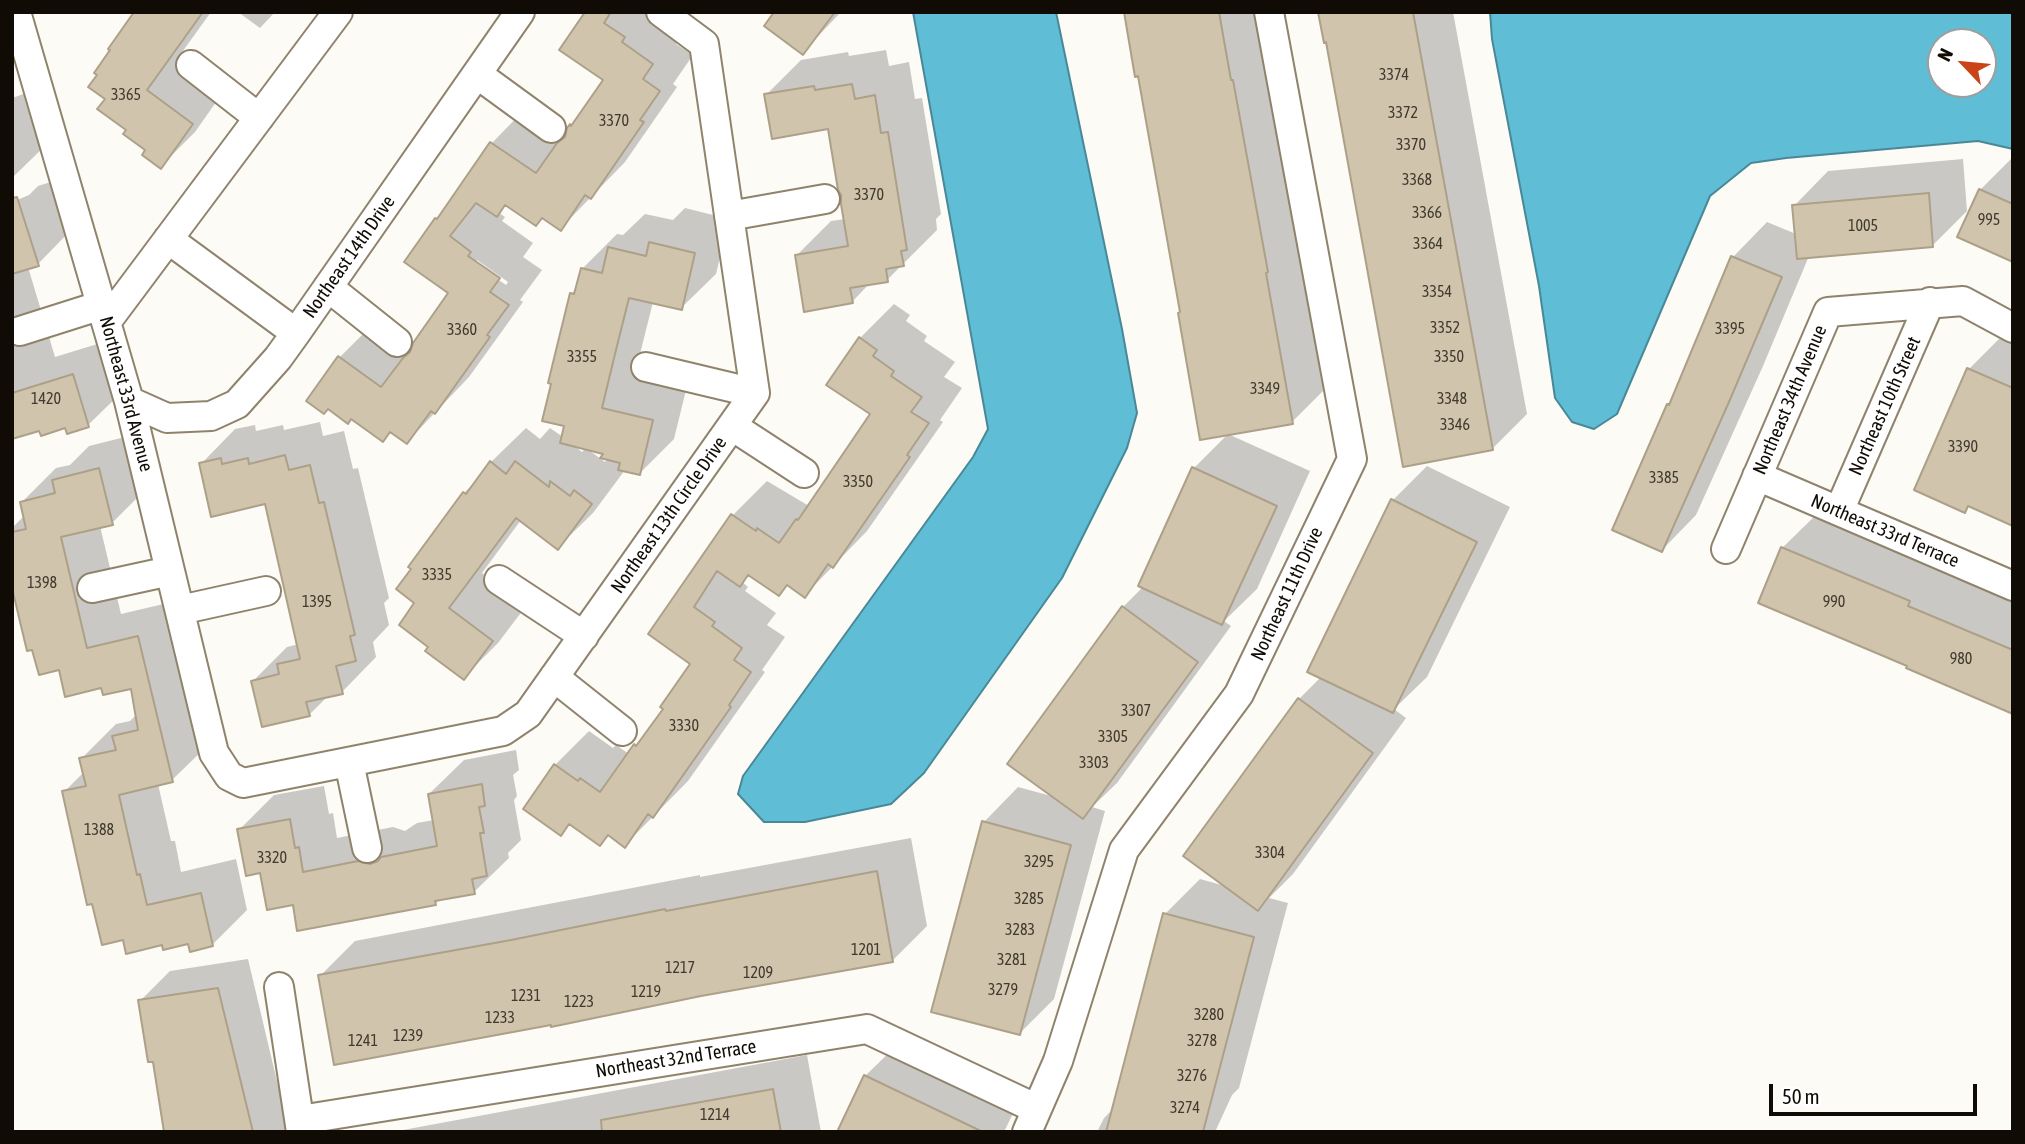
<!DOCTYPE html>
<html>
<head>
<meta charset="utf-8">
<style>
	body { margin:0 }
	#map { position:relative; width:2025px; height:1144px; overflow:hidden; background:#fdfbf6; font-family:"Asap Condensed",sans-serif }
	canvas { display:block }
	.frame { position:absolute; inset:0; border:14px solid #100c05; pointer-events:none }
	.north { position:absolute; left:1927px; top:28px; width:70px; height:70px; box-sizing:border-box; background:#fff; border:2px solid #9f9e9b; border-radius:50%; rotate:296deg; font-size:19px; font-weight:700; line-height:28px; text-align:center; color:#100c05 }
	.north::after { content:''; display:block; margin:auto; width:24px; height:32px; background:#cb4318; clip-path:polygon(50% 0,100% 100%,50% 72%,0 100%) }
	.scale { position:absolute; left:1769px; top:1084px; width:208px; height:32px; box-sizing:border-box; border:4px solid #100c05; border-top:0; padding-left:9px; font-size:21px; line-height:24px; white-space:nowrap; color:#100c05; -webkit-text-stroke:5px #fff; paint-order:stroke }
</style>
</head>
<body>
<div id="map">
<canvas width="2025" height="1144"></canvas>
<div class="frame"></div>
<div class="north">N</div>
<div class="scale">50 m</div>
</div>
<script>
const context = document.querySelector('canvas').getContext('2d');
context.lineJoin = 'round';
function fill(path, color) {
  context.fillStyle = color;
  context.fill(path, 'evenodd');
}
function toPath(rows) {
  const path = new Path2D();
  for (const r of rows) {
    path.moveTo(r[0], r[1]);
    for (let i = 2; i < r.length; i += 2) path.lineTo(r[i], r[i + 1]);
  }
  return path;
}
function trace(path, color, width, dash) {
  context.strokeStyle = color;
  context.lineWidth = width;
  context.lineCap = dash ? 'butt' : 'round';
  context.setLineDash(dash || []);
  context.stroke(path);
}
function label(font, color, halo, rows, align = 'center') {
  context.font = font + ' "Asap Condensed",sans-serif';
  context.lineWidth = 5;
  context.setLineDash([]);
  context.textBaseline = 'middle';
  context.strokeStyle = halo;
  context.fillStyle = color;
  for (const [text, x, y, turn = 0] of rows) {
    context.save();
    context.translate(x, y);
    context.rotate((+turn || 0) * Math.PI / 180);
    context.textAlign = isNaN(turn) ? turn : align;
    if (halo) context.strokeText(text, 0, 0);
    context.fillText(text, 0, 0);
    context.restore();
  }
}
const water = toPath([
	[913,12,1056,12,1122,329,1137,413,1127,448,1062,578,924,773,891,804,805,822,764,822,738,794,743,776,973,457,988,429,913,12],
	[1490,12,2013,12,2013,149,1978,141,1786,158,1751,163,1710,196,1617,414,1594,429,1572,422,1555,398,1539,286,1492,39,1490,12],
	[1941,42,1983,42,1983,84,1941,84,1941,42]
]);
const shadow = toPath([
	[136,12,211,12,180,55,226,88,195,132,160,167,129,129,107,98],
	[238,12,275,12,260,28],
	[587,12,662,12,686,29,676,44,693,55,673,84,677,87,625,162,561,228,543,216,507,204,499,213,505,217,502,221,533,243,523,257,542,270,520,300,523,302,469,377,407,442,391,430,309,400,340,357,374,323,413,350,450,292,437,219,445,211,492,143,526,108,567,137,605,80],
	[477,260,508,282,506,285,477,265],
	[776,12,841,12,802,53],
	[1125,12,1260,12,1326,388,1292,422,1182,311,1139,74],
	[1321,12,1453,12,1527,414,1493,448],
	[886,50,889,66,909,62,915,99,922,98,941,214,936,219,937,230,887,280,870,283,852,302,796,256,831,221,845,219,830,127,766,95,801,60,848,52,849,56],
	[32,91,48,143,12,178,12,98],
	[2013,157,2013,260,1980,190],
	[1963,159,1967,211,1933,245,1809,256,1763,366,1696,515,1662,550,1668,405,1674,400,1733,257,1767,222,1796,234,1794,206,1828,171],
	[57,180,72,229,38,264,28,267,55,357,107,341,123,391,88,425,40,429,12,437,12,202,29,195,38,186],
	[685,208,729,219,716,274,681,308,653,302,635,374,687,386,674,439,640,473,625,470,593,513,558,547,521,520,482,573,526,606,498,643,463,678,431,647,417,603,464,493,479,478,491,462,526,428,540,439,550,428,563,437,566,425,571,294,578,288,582,269,617,234,623,235,645,214,673,220],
	[572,444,606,452,609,458,605,462,586,448,582,452],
	[894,304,910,315,906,321,927,336,924,341,955,362,944,377,962,388,940,420,943,422,867,531,805,595,789,584,779,594,750,574,742,582,748,587,745,591,776,613,767,625,785,637,762,670,765,672,688,781,625,845,610,835,600,844,571,823,560,833,555,765,589,731,613,748,616,745,629,754,649,731,693,663,651,634,732,516,767,481,809,506,873,414,860,338],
	[2003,335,2013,339,2013,524,1970,505,1965,511,1969,369],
	[320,422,323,436,344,431,353,469,358,468,389,598,384,603,389,625,373,642,376,657,342,692,329,695,309,715,253,681,287,647,299,644,266,502,201,464,235,429,255,425,256,431,283,425,284,430],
	[1228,434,1310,471,1257,589,1224,621,1231,626,1117,783,1092,807,1105,811,1054,999,1020,1033,984,822,1018,787,1055,797,1123,607,1143,587,1194,468],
	[133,435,146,489,112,523,100,526,121,614,172,602,207,746,172,780,158,784,171,841,175,841,181,872,236,859,247,910,212,945,189,942,164,943,124,938,64,792,84,772,81,759,116,724,130,721,137,714,132,687,103,686,60,668,12,580,12,528,25,515,22,502,56,468,70,465,89,446],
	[1427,466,1510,507,1427,677,1394,709,1406,718,1293,874,1269,898,1288,903,1239,1088,1232,1095,1215,1132,1097,1132,1104,1118,1114,1108,1165,914,1200,879,1229,887,1299,699,1321,677,1393,500],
	[1817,514,1944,566,1942,571,2013,602,2013,712,1782,548],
	[516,750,519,770,513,775,517,796,514,800,521,840,508,853,509,858,474,892,441,898,435,904,294,903,262,871,239,830,274,795,324,786,329,814,333,813,337,838,393,827,405,831,417,823,434,820,429,794,464,760],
	[911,838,927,926,893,960,320,976,355,941,700,875,700,877],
	[248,959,289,1132,163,1132,163,1128,165,1126,155,1060,140,1001,170,971],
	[900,1042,1020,1099,1004,1132,839,1132,865,1076],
	[807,1055,821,1132,401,1132,403,1130]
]);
const building = toPath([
	[134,12,203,12,147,90,193,124,161,169,142,155,145,150,123,134,126,130,97,109,105,99,88,87,97,75,94,73,110,50,108,49,134,12],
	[585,12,611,12,604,23,625,37,622,42,653,64,643,79,660,91,640,120,644,122,591,199,585,195,561,231,542,218,536,226,505,205,497,217,476,203,450,236,471,252,468,256,500,278,490,292,509,305,487,335,490,337,435,414,431,411,407,444,390,432,383,442,351,419,348,424,328,409,324,414,306,401,338,356,381,387,403,358,410,352,413,343,448,293,404,262,435,218,437,219,490,142,536,173,557,143,565,137,567,128,570,124,571,126,603,80,559,50,585,12],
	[774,12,835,12,803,55,764,26,774,12],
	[1124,12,1219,12,1231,80,1233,80,1268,272,1266,273,1293,424,1200,440,1178,313,1180,312,1138,76,1135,77,1124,12],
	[1318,12,1413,12,1493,450,1403,467,1326,42,1324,43,1318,12],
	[852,84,855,99,875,95,881,133,888,132,907,250,901,251,904,266,886,269,888,282,850,288,853,303,804,312,795,255,848,246,841,204,841,195,838,190,828,129,772,139,764,94,814,86,815,90,852,84],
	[1979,189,2013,204,2013,262,1957,237,1979,189],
	[1929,193,1933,247,1797,259,1792,205,1929,193],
	[17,197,39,266,12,274,12,198,17,197],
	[649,242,695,253,682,310,629,298,615,354,602,408,653,420,640,475,618,470,620,463,600,458,603,454,560,443,564,426,542,421,551,384,548,383,570,293,574,294,581,268,602,273,608,247,646,256,649,242],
	[1731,256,1782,277,1729,402,1662,552,1612,530,1667,404,1669,405,1731,256],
	[859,337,877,350,873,356,894,371,891,376,922,397,911,412,929,423,907,455,910,457,833,568,828,564,805,598,787,585,779,596,748,575,740,587,717,571,694,607,715,622,712,626,742,648,734,660,751,672,729,705,731,707,653,818,648,814,625,848,608,835,600,846,569,824,561,836,523,809,554,764,578,781,580,778,600,792,634,744,636,746,663,709,660,707,690,664,648,634,731,514,756,531,757,528,779,543,796,519,798,520,870,414,826,385,859,337],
	[1967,368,2013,388,2013,526,1968,506,1965,513,1914,490,1967,368],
	[73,374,89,427,67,434,65,428,41,436,39,431,12,439,12,393,73,374],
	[285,455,289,470,310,465,319,503,324,502,355,635,350,636,356,661,336,666,343,694,306,702,310,716,262,727,251,681,279,674,277,664,300,659,265,504,211,517,199,463,221,458,222,464,248,458,249,464,285,455],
	[490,461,506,474,515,461,549,487,550,481,570,496,574,490,592,504,558,550,516,518,467,584,449,608,493,641,464,680,425,651,428,647,399,625,414,603,396,589,411,569,408,567,463,492,466,494,490,461],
	[1192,467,1277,506,1222,625,1138,586,1192,467],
	[99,468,113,525,61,537,87,648,138,636,173,782,119,795,137,875,140,874,147,905,201,893,213,946,190,952,188,944,163,950,162,945,126,954,123,940,102,945,92,904,87,905,62,791,86,786,79,758,116,750,112,736,138,730,131,689,103,695,101,688,65,697,59,670,39,675,32,650,27,651,12,588,12,532,26,529,20,502,55,493,52,480,99,468],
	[1391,499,1477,542,1393,713,1307,672,1391,499],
	[1781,547,1910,601,1908,606,2013,650,2013,714,1906,668,1907,666,1758,603,1781,547],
	[1122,606,1198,662,1083,819,1007,764,1122,606],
	[1298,698,1373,753,1258,911,1183,856,1298,698],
	[482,784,485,806,479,807,484,833,480,833,487,876,472,879,475,894,435,901,436,905,297,931,293,905,267,910,260,873,246,876,237,829,290,819,295,848,299,847,303,872,358,861,370,864,378,861,381,857,437,846,428,794,482,784],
	[982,821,1071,845,1020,1035,931,1012,982,821],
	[877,871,893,962,701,996,551,1027,551,1025,334,1065,318,975,511,940,665,909,666,911,877,871],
	[1163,913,1254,937,1203,1132,1106,1132,1163,913],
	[218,988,253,1132,164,1132,153,1062,148,1062,138,1000,218,988],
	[864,1075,983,1132,837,1132,864,1075],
	[773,1089,781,1132,602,1132,601,1120,773,1089]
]);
const minor = toPath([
	[16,12,129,401,214,753,229,776,243,783,503,731,528,714,755,393,704,44,661,12],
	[191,65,259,118],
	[477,74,551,128],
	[729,216,825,199],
	[168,239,296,333],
	[328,287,397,342],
	[107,321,338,12],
	[20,331,102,305],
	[646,367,755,393],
	[129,401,167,418,211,416,237,404,278,358,296,333,520,12],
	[732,426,804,473],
	[1757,476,2013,586],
	[1839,511,1930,302],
	[1726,549,1828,312,1963,301,2013,328],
	[499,580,584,636],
	[92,588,170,571],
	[180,610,266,591],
	[554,677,622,731],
	[349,762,367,848],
	[279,987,301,1132],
	[300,1120,867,1029,1037,1109],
	[1027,1132,1058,1061,1124,850,1239,694,1352,459,1269,12]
]);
const numberNames = [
	["3374",1394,75],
	["3365",126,95],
	["3372",1403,113],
	["3370",614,121],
	["3370",1411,145],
	["3368",1417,180],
	["3370",869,195],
	["3366",1427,213],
	["995",1989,220],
	["1005",1863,226],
	["3364",1428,244],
	["3354",1437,292],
	["3352",1445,328],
	["3395",1730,329],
	["3360",462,330],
	["3355",582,357],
	["3350",1449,357],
	["3349",1265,389],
	["1420",46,399],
	["3348",1452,399],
	["3346",1455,425],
	["3390",1963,447],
	["3385",1664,478],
	["3350",858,482],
	["3335",437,575],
	["1398",42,583],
	["1395",317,602],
	["990",1834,602],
	["980",1961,659],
	["3307",1136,711],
	["3330",684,726],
	["3305",1113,737],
	["3303",1094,763],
	["1388",99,830],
	["3304",1270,853],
	["3320",272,858],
	["3295",1039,862],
	["3285",1029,899],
	["3283",1020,930],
	["1201",866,950],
	["3281",1012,960],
	["1217",680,968],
	["1209",758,973],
	["3279",1003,990],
	["1219",646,992],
	["1231",526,996],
	["1223",579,1002],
	["3280",1209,1015],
	["1233",500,1018],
	["1239",408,1036],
	["1241",363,1041],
	["3278",1202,1041],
	["3276",1192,1076],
	["3274",1185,1108],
	["1214",715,1115]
];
const streetNames = [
	["Northeast 14th Drive",349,257,-55],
	["Northeast 33rd Avenue",126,394,75],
	["Northeast 34th Avenue",1790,400,-67],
	["Northeast 10th Street",1885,406,-66],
	["Northeast 13th Circle Drive",669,515,-55],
	["Northeast 33rd Terrace",1885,531,23],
	["Northeast 11th Drive",1287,594,-65],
	["Northeast 32nd Terrace",676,1059,-9]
];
fill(water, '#60bdd6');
trace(water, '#488897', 2);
fill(shadow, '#0003');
fill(building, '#d1c4ac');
trace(building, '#ada089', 2);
trace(minor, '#8f836c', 32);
trace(minor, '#fff', 28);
label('16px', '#403a2f', null, numberNames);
label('19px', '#100c05', '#fff', streetNames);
</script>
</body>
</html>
